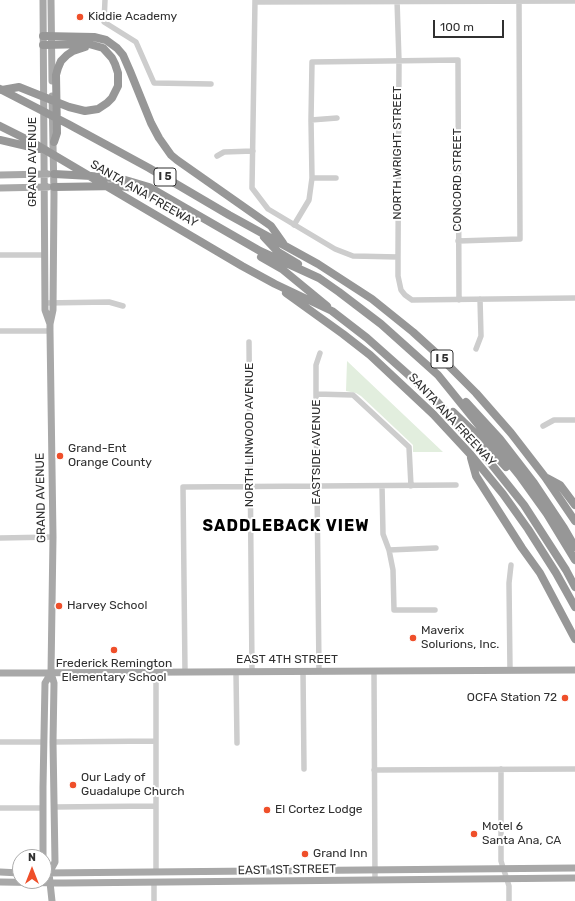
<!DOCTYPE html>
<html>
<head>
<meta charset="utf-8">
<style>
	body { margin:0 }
	#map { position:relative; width:575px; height:901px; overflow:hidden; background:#fff; font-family:Rubik,sans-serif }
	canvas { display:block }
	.north { position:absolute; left:12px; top:849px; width:40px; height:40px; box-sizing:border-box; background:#fff; border:1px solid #acacac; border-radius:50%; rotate:0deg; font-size:11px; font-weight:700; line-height:16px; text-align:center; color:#303030 }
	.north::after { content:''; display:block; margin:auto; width:14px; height:18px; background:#ef4f2a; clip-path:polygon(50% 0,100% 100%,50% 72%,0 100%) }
	.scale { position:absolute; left:433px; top:20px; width:71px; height:18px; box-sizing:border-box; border:2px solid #303030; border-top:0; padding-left:5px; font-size:12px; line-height:14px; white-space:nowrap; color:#303030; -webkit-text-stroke:3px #fff; paint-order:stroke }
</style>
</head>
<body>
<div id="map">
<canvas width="575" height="901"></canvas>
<div class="north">N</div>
<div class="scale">100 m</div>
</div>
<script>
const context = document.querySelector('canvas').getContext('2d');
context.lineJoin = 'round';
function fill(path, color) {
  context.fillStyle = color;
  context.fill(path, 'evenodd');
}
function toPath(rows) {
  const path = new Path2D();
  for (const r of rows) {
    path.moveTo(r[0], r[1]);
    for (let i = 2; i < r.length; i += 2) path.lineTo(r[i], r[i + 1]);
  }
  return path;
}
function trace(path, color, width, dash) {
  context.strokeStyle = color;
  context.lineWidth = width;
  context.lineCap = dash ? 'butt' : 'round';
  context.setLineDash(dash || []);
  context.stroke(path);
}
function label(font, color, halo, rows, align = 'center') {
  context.font = font + ' Rubik,sans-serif';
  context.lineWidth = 4;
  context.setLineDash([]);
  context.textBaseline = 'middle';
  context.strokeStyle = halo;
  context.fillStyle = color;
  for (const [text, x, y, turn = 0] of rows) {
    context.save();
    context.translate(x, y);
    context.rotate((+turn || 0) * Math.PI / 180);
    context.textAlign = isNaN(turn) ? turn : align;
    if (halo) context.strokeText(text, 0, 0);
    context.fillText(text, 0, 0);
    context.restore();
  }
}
const green = toPath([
	[347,361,443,452,413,452,413,445,361,396,356,393,346,391]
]);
const minor = toPath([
	[105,0,104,22,136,42,154,83,211,84],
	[255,0,252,188,268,209,335,249,353,256,398,257],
	[397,0,399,61,398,257,398,276,401,290,405,295,412,300,575,298],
	[255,2,575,1],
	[311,120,337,118],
	[217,156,224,152,253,151],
	[312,178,336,178],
	[294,225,309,200,312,178,311,120,312,62,458,60,459,300],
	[458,241,520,239,519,1],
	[0,255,45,255],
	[45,303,109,302,123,306],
	[0,331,50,331],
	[249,342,252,671],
	[476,349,481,336,480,299],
	[316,394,353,395,409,447,411,486],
	[543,426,554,420,575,420],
	[382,486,383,534,389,550,393,570,394,610,435,610],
	[0,538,53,537],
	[389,550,436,548],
	[510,670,509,583,511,565],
	[303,671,304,769],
	[319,671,316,394,316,365,320,353],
	[374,671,375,880],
	[185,672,183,487,456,485],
	[236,672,237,743],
	[0,742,44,742],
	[53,742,156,741],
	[501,769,501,861,509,886,509,901],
	[374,770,575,769],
	[54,807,156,806],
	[0,808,43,808],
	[156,872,156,672],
	[154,901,154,882]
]);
const major = toPath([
	[43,0,45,310,50,324],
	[51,0,52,81],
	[0,175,48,174],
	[0,188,48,187],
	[0,673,575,670],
	[43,857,43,787,45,683,51,673],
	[44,863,49,873,52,901],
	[0,872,20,873],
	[44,873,575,868],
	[49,873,55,862,53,742,54,683,51,673,53,537,50,331,50,324,53,310,54,194,52,96],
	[0,882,64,883,575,878]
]);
const highway = toPath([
	[43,36,94,37,106,40,117,48,123,55,130,71,151,123,159,138,171,155,177,160,271,226,283,243],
	[0,89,68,124,149,168,229,215,318,264,372,299,413,332,435,352,476,393,511,433,545,477,575,521],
	[2,90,19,87,69,107,85,111,98,109,107,103,112,98,118,86,118,73,115,64,112,58,103,48,89,44,43,45],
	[0,126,30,141,242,266,275,284,332,311,367,338,430,394,472,440,524,505,566,570,575,587],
	[0,140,39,149],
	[54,142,57,133,56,75,58,68,61,61,67,55,73,51,85,47],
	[54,174,91,176,122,179,149,187,260,251,319,278,339,292,381,324,438,375,519,475,547,514,575,560],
	[54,187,120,186,134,188,146,192,163,201],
	[264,237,278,252,298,264],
	[261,257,282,269,327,306],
	[286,293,343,334,370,355,433,414,471,455,503,494,528,529,556,573,575,607],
	[466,402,500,439,534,483,564,528,575,547],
	[453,412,478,436,506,467],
	[471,458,476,476,522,548,540,573,575,639],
	[547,478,560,485,575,505]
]);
const markers = [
	[80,17,4,"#ef4f2a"],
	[60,456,4,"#ef4f2a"],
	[59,606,4,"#ef4f2a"],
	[413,638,4,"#ef4f2a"],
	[114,650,4,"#ef4f2a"],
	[565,698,4,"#ef4f2a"],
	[73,785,4,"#ef4f2a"],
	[267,810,4,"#ef4f2a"],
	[474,834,4,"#ef4f2a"],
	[305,854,4,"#ef4f2a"]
];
const shields = [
	[165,177,22],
	[442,359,22]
];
const shieldNames = [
	["I 5",165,177],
	["I 5",442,359]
];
const poiNames = [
	["Kiddie Academy",88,17],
	["Grand-Ent",68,449],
	["Orange County",68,463],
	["Harvey School",67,606],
	["Maverix",421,631],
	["Solurions, Inc.",421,645],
	["Frederick Remington",114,664,"center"],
	["Elementary School",114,678,"center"],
	["OCFA Station 72",557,698,"right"],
	["Our Lady of",81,778],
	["Guadalupe Church",81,792],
	["El Cortez Lodge",275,810],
	["Motel 6",482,827],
	["Santa Ana, CA",482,841],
	["Grand Inn",313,854]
];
const streetNames = [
	["NORTH WRIGHT STREET",398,153,-90],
	["GRAND AVENUE",33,162,-90],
	["CONCORD STREET",458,180,-90],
	["SANTA ANA FREEWAY",144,194,30],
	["SANTA ANA FREEWAY",452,420,47],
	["NORTH LINWOOD AVENUE",250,435,-90],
	["EASTSIDE AVENUE",317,452,-90],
	["GRAND AVENUE",41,498,-91],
	["EAST 4TH STREET",287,660],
	["EAST 1ST STREET",287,870,-1]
];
const districtNames = [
	["SADDLEBACK VIEW",286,526]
];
fill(green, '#e2eede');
trace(minor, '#cdcdcd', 5.5);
trace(major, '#a8a8a8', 7);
trace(highway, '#979797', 8);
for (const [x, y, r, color] of markers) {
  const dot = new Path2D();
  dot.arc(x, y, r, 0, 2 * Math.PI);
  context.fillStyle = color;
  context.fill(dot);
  trace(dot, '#fff', 1.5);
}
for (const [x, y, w] of shields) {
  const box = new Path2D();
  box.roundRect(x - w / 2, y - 9, w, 18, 3);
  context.fillStyle = '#fff';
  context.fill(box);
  trace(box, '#303030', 1);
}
label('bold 11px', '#303030', null, shieldNames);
label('12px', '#303030', '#fff', poiNames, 'left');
label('12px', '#303030', '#fff', streetNames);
context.letterSpacing = '1px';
label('bold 16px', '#000', '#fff', districtNames);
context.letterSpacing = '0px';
</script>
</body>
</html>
